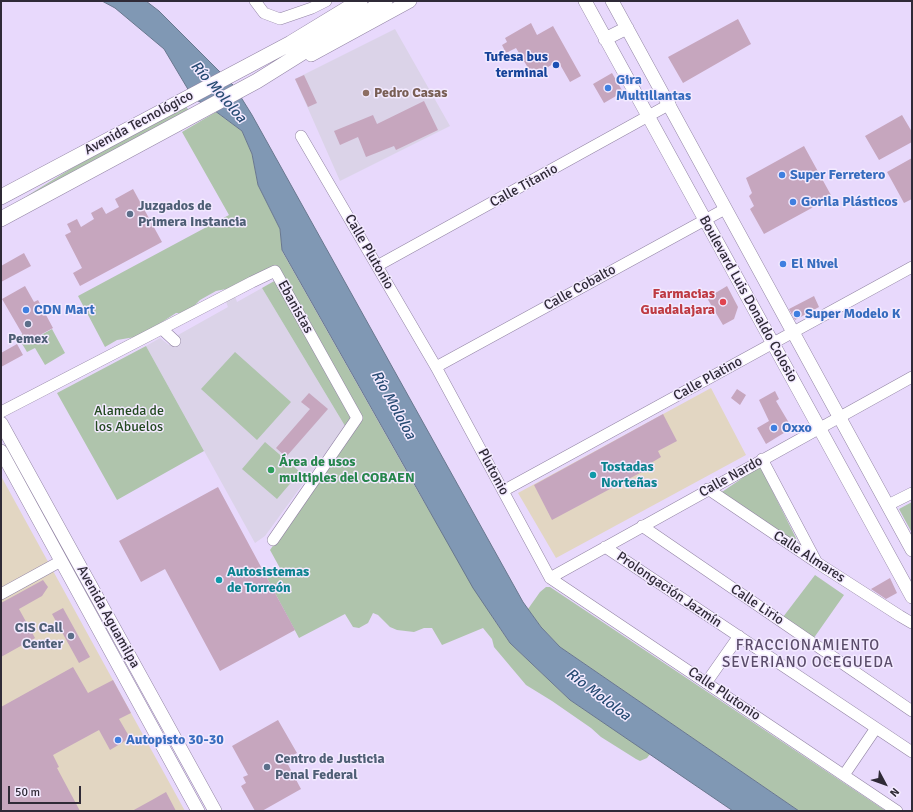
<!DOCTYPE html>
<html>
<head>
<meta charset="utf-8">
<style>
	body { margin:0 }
	#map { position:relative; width:913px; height:812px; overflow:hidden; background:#e8d9fc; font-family:Signika,sans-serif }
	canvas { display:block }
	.frame { position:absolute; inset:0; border:2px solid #2f2a37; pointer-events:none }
	.north { position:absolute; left:865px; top:764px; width:40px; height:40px; -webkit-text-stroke:3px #f3eaff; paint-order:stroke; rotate:131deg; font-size:11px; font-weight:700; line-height:16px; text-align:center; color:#2f2a37 }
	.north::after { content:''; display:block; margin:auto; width:14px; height:18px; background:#2f2a37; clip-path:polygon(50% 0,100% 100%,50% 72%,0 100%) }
	.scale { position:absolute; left:8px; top:786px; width:73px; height:18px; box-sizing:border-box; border:2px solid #2f2a37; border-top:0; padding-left:5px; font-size:12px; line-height:14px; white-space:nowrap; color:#2f2a37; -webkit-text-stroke:3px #f3eaff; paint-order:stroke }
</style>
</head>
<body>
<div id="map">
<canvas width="913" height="812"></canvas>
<div class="frame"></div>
<div class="north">N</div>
<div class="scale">50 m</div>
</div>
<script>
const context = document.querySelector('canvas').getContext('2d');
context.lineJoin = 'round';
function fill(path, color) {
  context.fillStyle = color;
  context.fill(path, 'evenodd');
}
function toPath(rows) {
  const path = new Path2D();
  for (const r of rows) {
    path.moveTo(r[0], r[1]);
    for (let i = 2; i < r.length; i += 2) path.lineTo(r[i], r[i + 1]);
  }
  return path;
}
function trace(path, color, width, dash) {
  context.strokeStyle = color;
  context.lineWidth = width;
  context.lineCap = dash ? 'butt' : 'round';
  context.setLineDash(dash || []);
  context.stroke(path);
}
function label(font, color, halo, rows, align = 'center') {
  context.font = font + ' Signika,sans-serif';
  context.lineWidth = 3;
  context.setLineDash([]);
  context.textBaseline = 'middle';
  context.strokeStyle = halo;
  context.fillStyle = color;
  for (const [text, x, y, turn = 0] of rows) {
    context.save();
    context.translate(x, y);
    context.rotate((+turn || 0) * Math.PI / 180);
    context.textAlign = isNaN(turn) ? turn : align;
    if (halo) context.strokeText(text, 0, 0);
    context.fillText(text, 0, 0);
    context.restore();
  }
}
const industrial = toPath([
	[711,388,746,455,556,558,518,493],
	[1,476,131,713,185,811,1,811]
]);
const education = toPath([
	[395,29,450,126,340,181,295,79],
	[262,288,345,426,265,536,255,543,146,346,160,338,169,345,178,335,228,307,226,302,235,296,237,302]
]);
const green = toPath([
	[186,106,189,111,1,212,72,168],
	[216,112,242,131,252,154,258,185,280,229,282,251,417,490,493,618,510,643,570,700,650,754,647,758,640,761,636,759,601,737,591,728,552,701,526,685,494,647,492,639,483,628,442,645,432,628,424,628,414,632,397,630,390,627,378,615,373,613,368,623,359,628,353,627,345,614,299,638,267,578,281,570,270,550,358,423,275,272,231,288,216,291,200,300,193,307,181,313,176,313,156,326,135,337,117,340,105,347,78,296,229,215,182,132],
	[276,280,354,415,345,426,262,288],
	[52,329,65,353,45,365,35,348,27,352,18,337,23,334,28,342],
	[146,346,204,451,117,500,57,393],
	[235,352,291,402,257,440,201,389],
	[265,442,300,472,277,499,242,469],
	[760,466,801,548,719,494],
	[912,502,912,533,899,509],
	[815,575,844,595,811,642,780,621],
	[546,587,550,587,886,811,799,811,560,647,541,627,528,609,540,592]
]);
const water = toPath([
	[102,1,146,1,159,11,234,86,252,115,523,602,541,627,560,647,799,811,733,811,570,700,510,643,473,588,282,250,280,229,258,185,252,154,242,131,207,105,198,101,189,91,164,49,115,8,102,1]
]);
const building = toPath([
	[738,19,751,44,683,83,668,57],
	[531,23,537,35,553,26,581,76,570,82,558,61,533,76,516,48,506,53,502,45,507,42,505,38],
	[612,73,623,92,604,103,593,84],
	[304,75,317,103,308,107,295,79],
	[424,101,438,130,396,150,394,146,366,157,358,137,340,145,334,131,373,115,377,124],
	[902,115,912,132,912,142,879,160,865,136],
	[804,146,832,197,764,234,750,209,754,206,749,196,752,193,746,178],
	[912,158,912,199,904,203,887,172],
	[133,189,162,242,80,286,73,273,82,268,65,235,71,232,67,224,77,219,81,227,94,219,91,213,102,207,106,214,119,207,115,199],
	[24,253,31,266,1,282,1,266],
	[25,286,34,302,38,300,53,328,27,342,2,299],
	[727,286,738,307,734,319,723,325,707,298],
	[814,296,819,307,795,320,789,309],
	[17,344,23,355,1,367,1,353],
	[737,389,746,395,740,405,731,398],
	[775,391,779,399,776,401,792,428,766,444,757,428,769,421,759,400],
	[309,393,328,409,286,457,276,448,310,409,301,402],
	[663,414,677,441,658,451,661,457,651,463,653,466,552,520,534,485],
	[218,487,295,630,220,671,165,569,141,582,119,541],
	[890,578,897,593,886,599,871,589],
	[43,580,48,587,42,596,19,609,35,638,1,657,1,603],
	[63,608,90,657,79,663,52,614],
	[73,667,88,693,113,680,131,713,119,719,130,738,110,750,99,730,53,755,59,767,57,768,80,811,3,811,1,806,1,707],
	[278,720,297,753,285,759,301,789,262,811,255,811,241,786,246,783,243,777,248,775,232,746],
	[166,792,176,811,132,811,152,800]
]);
const minor = toPath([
	[255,1,264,13,280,19,312,8,326,1],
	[301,136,436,367,550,578,897,811],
	[377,266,670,104],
	[162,329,175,341],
	[436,367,725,209],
	[1,412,252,282,275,271,357,418,273,540],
	[762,459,816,561],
	[708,489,816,562,900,616,912,623],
	[503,491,912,267],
	[888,505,912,493],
	[642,526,912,711],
	[605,547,912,752],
	[550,578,912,377],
	[1,594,61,561],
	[706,683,739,636],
	[844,775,876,728]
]);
const major = toPath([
	[585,1,912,597],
	[612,1,912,550],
	[605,39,627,28],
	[311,55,410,1],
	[1,423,215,811],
	[1,451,198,811]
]);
const highway = toPath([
	[1,197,291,43,360,1],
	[1,219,257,81,385,1]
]);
const markers = [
	[556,65,4,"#1a4fb4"],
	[608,88,4,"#3f7fe0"],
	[366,93,4,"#8d6e63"],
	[782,175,4,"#3f7fe0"],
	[793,202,4,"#3f7fe0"],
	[130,214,4,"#5c6f8a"],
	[783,264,4,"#3f7fe0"],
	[723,302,4,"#e0444e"],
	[26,310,4,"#3f7fe0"],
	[797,314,4,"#3f7fe0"],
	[28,324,4,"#5c6f8a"],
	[774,428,4,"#3f7fe0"],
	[271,470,4,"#2e9e5b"],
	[593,475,4,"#0f9aa8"],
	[219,580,4,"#0f9aa8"],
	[71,636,4,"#5c6f8a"],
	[118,740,4,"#3f7fe0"],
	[267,767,4,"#5c6f8a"]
];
const transitNames = [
	["Tufesa bus",548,57],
	["terminal",548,73]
];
const shopNames = [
	["Gira",616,80],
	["Multillantas",616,96],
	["Super Ferretero",790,175],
	["Gorila Plásticos",801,202],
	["El Nivel",791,264],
	["CDN Mart",34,310],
	["Super Modelo K",805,314],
	["Oxxo",782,428],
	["Autopisto 30-30",126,740]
];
const educationNames = [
	["Pedro Casas",374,93]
];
const streetNames = [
	["Avenida Tecnológico",139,123,-28],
	["Calle Titanio",524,186,-29],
	["Calle Plutonio",369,252,60],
	["Calle Cobalto",580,288,-29],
	["Boulevard Luis Donaldo Colosio",748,299,61],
	["Ebanistas",295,307,61],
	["Calle Platino",708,379,-29],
	["Plutonio",493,472,62],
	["Calle Nardo",731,477,-29],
	["Calle Almares",809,557,33],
	["Prolongación Jazmín",669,590,34],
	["Calle Lirio",757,605,34],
	["Avenida Aguamilpa",108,617,61],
	["Calle Plutonio",724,694,34]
];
const serviceNames = [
	["Juzgados de",138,206],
	["Primera Instancia",138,222],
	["Pemex",28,339,"center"],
	["CIS Call",63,628,"right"],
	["Center",63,644,"right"],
	["Centro de Justicia",275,759],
	["Penal Federal",275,775]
];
const healthNames = [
	["Farmacias",715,294],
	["Guadalajara",715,310]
];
const parkNames = [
	["Alameda de",129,411],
	["los Abuelos",129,427]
];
const leisureNames = [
	["Área de usos",279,462],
	["multiples del COBAEN",279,478]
];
const cultureNames = [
	["Tostadas",601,467],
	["Norteñas",601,483],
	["Autosistemas",227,572],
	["de Torreón",227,588]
];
const waterNames = [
	["Río Mololoa",218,92,49],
	["Río Mololoa",393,405,61],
	["Río Mololoa",598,695,37]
];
const neighbourhoodNames = [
	["FRACCIONAMIENTO",808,646],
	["SEVERIANO OCEGUEDA",808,663]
];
fill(industrial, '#e2d6c2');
fill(education, '#dbd3e8');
fill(green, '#afc4ac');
fill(water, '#8098b4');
trace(water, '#68778e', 1);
fill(building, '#c6a6be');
trace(minor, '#9284a4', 12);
trace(major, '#9284a4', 14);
trace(highway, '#9284a4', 16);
trace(minor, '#fff', 11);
trace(major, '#fff', 13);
trace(highway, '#fff', 15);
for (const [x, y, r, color] of markers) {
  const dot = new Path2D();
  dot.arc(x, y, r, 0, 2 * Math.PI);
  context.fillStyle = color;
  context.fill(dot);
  trace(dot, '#f3eaff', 1.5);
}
label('bold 14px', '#164399', '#f3eaff', transitNames, 'right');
label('bold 14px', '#366cbe', '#f3eaff', shopNames, 'left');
label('bold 14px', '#785e54', '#f3eaff', educationNames, 'left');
label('14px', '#2f2a37', '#f3eaff', streetNames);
label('bold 14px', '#4e5e75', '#f3eaff', serviceNames, 'left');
label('bold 14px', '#be3a42', '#f3eaff', healthNames, 'right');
label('14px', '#234920', '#f3eaff', parkNames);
label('bold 14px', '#27864d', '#f3eaff', leisureNames, 'left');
label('bold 14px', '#0d838f', '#f3eaff', cultureNames, 'left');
label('italic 15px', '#274b73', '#f3eaff', waterNames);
context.letterSpacing = '1px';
label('15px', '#5a4c6a', '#f3eaff', neighbourhoodNames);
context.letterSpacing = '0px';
</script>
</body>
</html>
